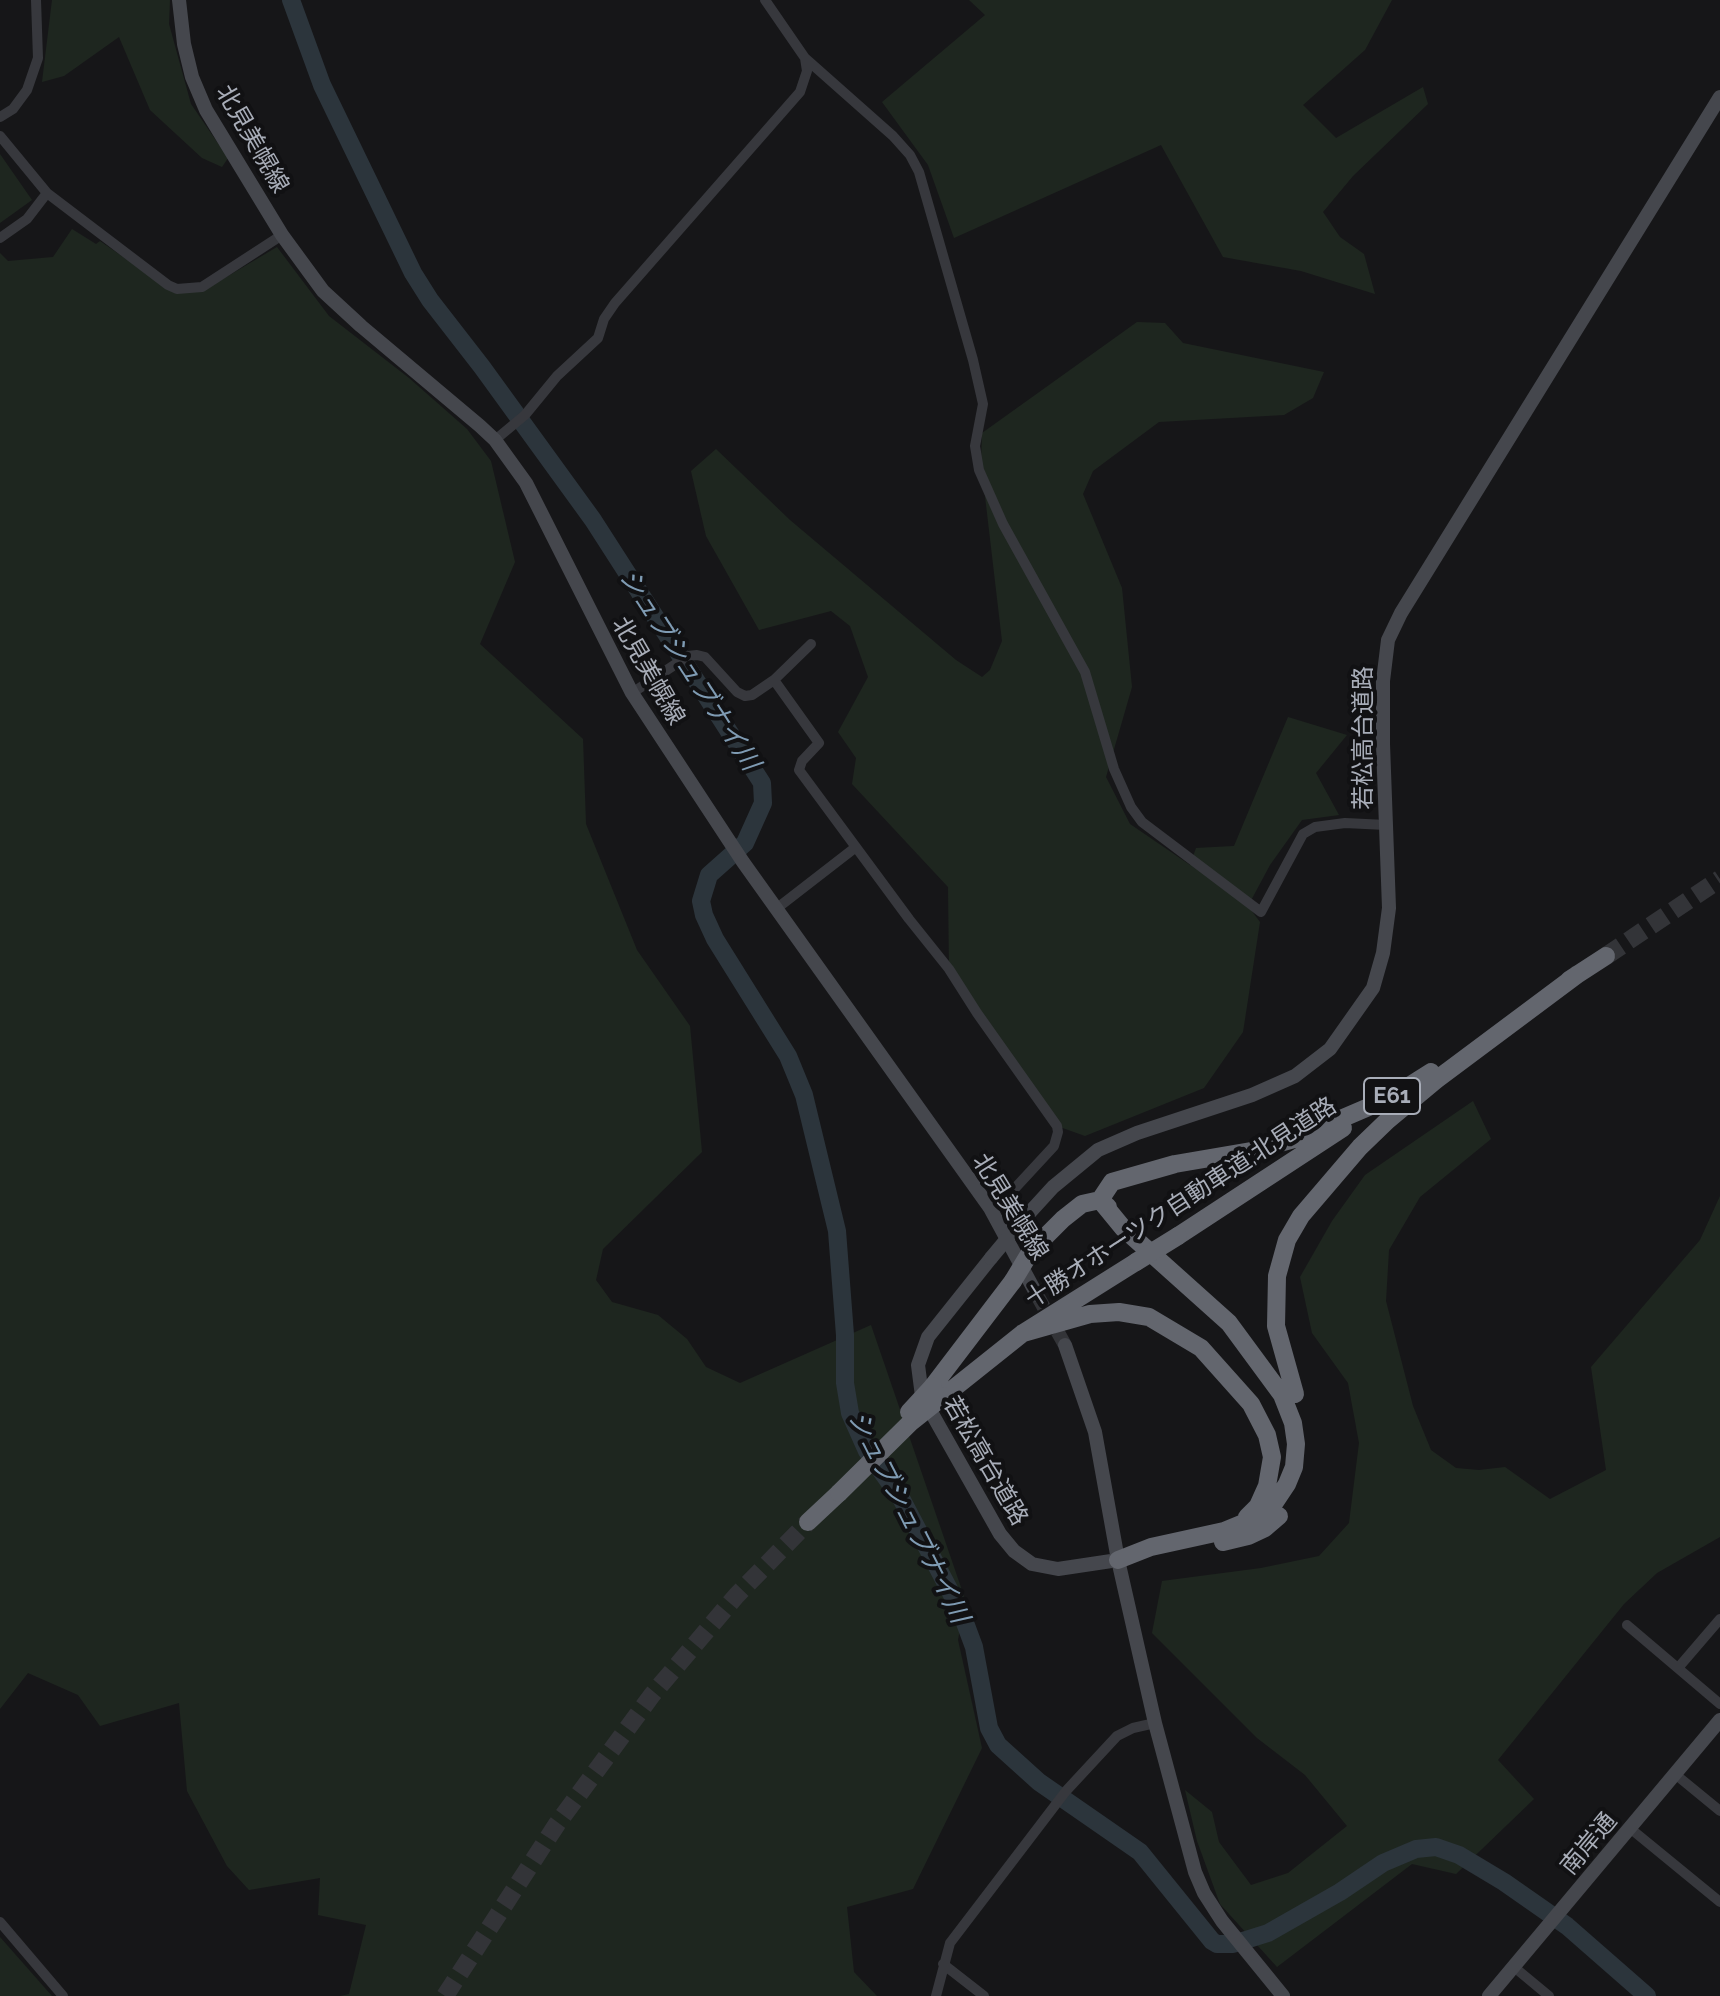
<!DOCTYPE html>
<html>
<head>
<meta charset="utf-8">
<style>
	body { margin:0 }
	canvas { display:block; background:#161618 }
</style>
</head>
<body>
<canvas width="1720" height="1996"></canvas>
<script>
const context = document.querySelector('canvas').getContext('2d');
context.lineJoin = 'round';
function fill(path, color) {
  context.fillStyle = color;
  context.fill(path, 'evenodd');
}
function toPath(rows) {
  const path = new Path2D();
  for (const r of rows) {
    path.moveTo(r[0], r[1]);
    for (let i = 2; i < r.length; i += 2) path.lineTo(r[i], r[i + 1]);
  }
  return path;
}
function trace(path, color, width, dash) {
  context.strokeStyle = color;
  context.lineWidth = width;
  context.lineCap = dash ? 'butt' : 'round';
  context.setLineDash(dash || []);
  context.stroke(path);
}
function label(font, color, halo, rows, align = 'center') {
  context.font = font + ' Raleway,"Noto Sans JP",sans-serif';
  context.lineWidth = 8;
  context.setLineDash([]);
  context.textBaseline = 'middle';
  context.strokeStyle = halo;
  context.fillStyle = color;
  for (const [text, x, y, turn = 0] of rows) {
    context.save();
    context.translate(x, y);
    context.rotate((+turn || 0) * Math.PI / 180);
    context.textAlign = isNaN(turn) ? turn : align;
    if (halo) context.strokeText(text, 0, 0);
    context.fillText(text, 0, 0);
    context.restore();
  }
}
const green = toPath([
	[52,0,170,0,169,24,191,104,228,158,222,167,202,158,150,110,119,37,64,76,42,82],
	[969,0,1392,0,1365,50,1303,105,1336,138,1423,87,1428,104,1353,176,1323,212,1340,237,1364,254,1375,294,1301,271,1223,257,1161,145,954,238,928,165,882,102,985,15],
	[0,154,32,200,0,223],
	[72,229,96,244,100,241,174,292,201,292,277,247,329,316,409,378,467,429,491,461,515,562,480,644,583,739,586,824,637,950,690,1026,702,1152,603,1249,596,1280,612,1302,658,1315,687,1339,706,1367,740,1383,871,1325,965,1599,958,1640,982,1748,913,1889,847,1907,854,1972,877,1996,340,1996,349,1994,366,1925,318,1915,320,1878,249,1890,227,1866,187,1791,179,1703,100,1726,78,1695,28,1673,0,1709,0,253,8,261,53,257],
	[1137,322,1165,323,1183,343,1324,372,1313,398,1284,415,1159,422,1093,471,1083,494,1122,588,1132,687,1106,777,1130,824,1190,865,1196,848,1234,846,1288,717,1347,735,1316,773,1339,815,1302,820,1270,865,1248,906,1260,922,1243,1032,1204,1088,1085,1136,1057,1126,949,969,948,887,852,784,856,758,838,732,868,677,850,626,831,611,759,630,706,536,691,471,716,449,790,520,956,660,982,677,990,670,1002,641,981,462,982,433],
	[1473,1101,1491,1139,1420,1197,1389,1250,1386,1301,1413,1406,1431,1450,1456,1468,1479,1470,1505,1467,1550,1499,1606,1470,1591,1367,1700,1240,1720,1196,1720,1537,1657,1573,1624,1604,1498,1760,1534,1799,1456,1874,1412,1864,1277,1967,1220,1904,1197,1841,1185,1790,1212,1812,1219,1842,1251,1885,1288,1873,1347,1826,1305,1775,1257,1738,1152,1633,1162,1581,1261,1568,1319,1556,1349,1523,1359,1443,1348,1383,1312,1333,1300,1277,1332,1221,1365,1175],
	[0,1937,52,1996,0,1996]
]);
const river = toPath([
	[291,0,322,85,413,273,430,300,482,367,593,520,762,783,763,803,745,843,709,875,701,901,704,915,715,939,788,1056,804,1095,837,1231,845,1335,845,1383,850,1413,867,1451,902,1500,961,1612,974,1647,989,1728,998,1745,1039,1782,1140,1852,1212,1941,1217,1944,1233,1944,1268,1933,1340,1892,1383,1863,1416,1849,1436,1847,1459,1855,1504,1882,1567,1926,1647,1996]
]);
const secondaryTunnel = toPath([
	[1037,1295,1065,1345]
]);
const highwayTunnel = toPath([
	[1606,956,1720,879],
	[445,1996,557,1824,652,1695,736,1596,808,1522]
]);
const street = toPath([
	[765,0,805,58,893,136,910,155,919,172,973,360,983,404,975,446,979,470,1003,524,1085,672,1114,769,1131,807,1142,822,1261,912,1303,834,1315,827,1345,823,1386,825],
	[0,117,13,109,27,90,38,58,36,0],
	[0,136,47,193,168,285,177,289,202,287,282,235],
	[0,238,27,219,47,193],
	[495,440,525,415,557,376,598,338,604,319,615,303,800,92,807,71,805,58],
	[774,680,819,743,802,761,799,770,909,919,949,969,977,1013,1057,1126,1058,1132,1054,1146,992,1213],
	[632,693,688,656,697,655,705,657,737,692,745,696,752,695,774,680,811,644],
	[776,909,856,847],
	[1627,1625,1720,1704],
	[1678,1668,1720,1619],
	[1675,1774,1720,1811],
	[1631,1829,1720,1902],
	[0,1922,63,1996],
	[943,1964,984,1996],
	[1514,1967,1549,1996],
	[936,1996,950,1943,1066,1791,1117,1736,1133,1728,1155,1723]
]);
const secondary = toPath([
	[179,0,184,44,192,77,206,110,282,235,323,291,361,326,480,426,495,440,526,483,632,693,743,862,990,1208,1037,1295],
	[1021,1222,1053,1187,1098,1150,1137,1133,1252,1095,1295,1076,1330,1049,1373,988,1383,953,1389,908,1383,744,1383,681,1388,640,1401,613,1720,97],
	[991,1258,928,1337,918,1365,922,1396,1000,1534,1014,1551,1032,1564,1058,1569,1118,1560],
	[1065,1345,1095,1432,1118,1560,1155,1723,1195,1872,1204,1893,1222,1921,1283,1996],
	[1489,1996,1720,1720]
]);
const highway = toPath([
	[1569,980,1606,956],
	[1382,1103,1431,1072],
	[1178,1236,1343,1128],
	[1031,1251,1063,1219,1082,1204,1100,1200,1108,1207],
	[1023,1333,1090,1314,1119,1312,1149,1317,1201,1348,1251,1404,1267,1435,1272,1457,1267,1486,1258,1506,1247,1517],
	[933,1386,1013,1281],
	[1295,1394,1276,1326,1277,1276,1287,1240,1301,1216,1360,1147,1388,1120,1436,1080,1578,974],
	[944,1396,1023,1333,1136,1262],
	[808,1522,839,1493],
	[1223,1542,1248,1536,1265,1528,1279,1516],
	[1118,1560,1151,1547,1224,1531,1258,1517,1273,1505,1287,1484,1294,1467,1296,1444,1293,1423,1282,1395,1229,1323,1123,1228,1100,1200,1112,1182,1175,1164,1251,1151,1294,1139,1392,1097]
]);
const secondaryBridge = toPath([
	[991,1258,1021,1222]
]);
const highwayBridge = toPath([
	[1136,1262,1178,1236],
	[1013,1281,1031,1251],
	[909,1412,933,1386],
	[839,1493,910,1423,944,1396]
]);
const shields = [
	[1392,1096,56]
];
const shieldNames = [
	["E61",1392,1096]
];
const streetNames = [
	["北見美幌線",252,139,60],
	["北見美幌線",648,671,60],
	["若松高台道路",1364,738,-90],
	["十勝オホーツク自動車道;北見道路",1181,1203,-33],
	["北見美幌線",1010,1207,58],
	["若松高台道路",985,1461,60],
	["南岸通",1589,1844,-50]
];
const waterNames = [
	["シュブシュブナイ川",689,670,57],
	["シュブシュブナイ川",908,1517,63]
];
fill(green, '#1e261f');
trace(river, '#2c353c', 18);
trace(secondaryTunnel, '#333438', 14, [14, 7]);
trace(highwayTunnel, '#333438', 18, [18, 9]);
trace(street, '#37383d', 10);
trace(secondary, '#45474d', 14);
trace(highway, '#63666e', 18);
trace(secondaryBridge, '#45474d', 14);
trace(highwayBridge, '#63666e', 18);
for (const [x, y, w] of shields) {
  const box = new Path2D();
  box.roundRect(x - w / 2, y - 18, w, 36, 6);
  context.fillStyle = '#111113';
  context.fill(box);
  trace(box, '#a8adb8', 2);
}
label('bold 22px', '#a8adb8', null, shieldNames);
label('24px', '#a8adb8', '#111113', streetNames);
label('italic 26px', '#7f9bb3', '#111113', waterNames);
</script>
</body>
</html>
